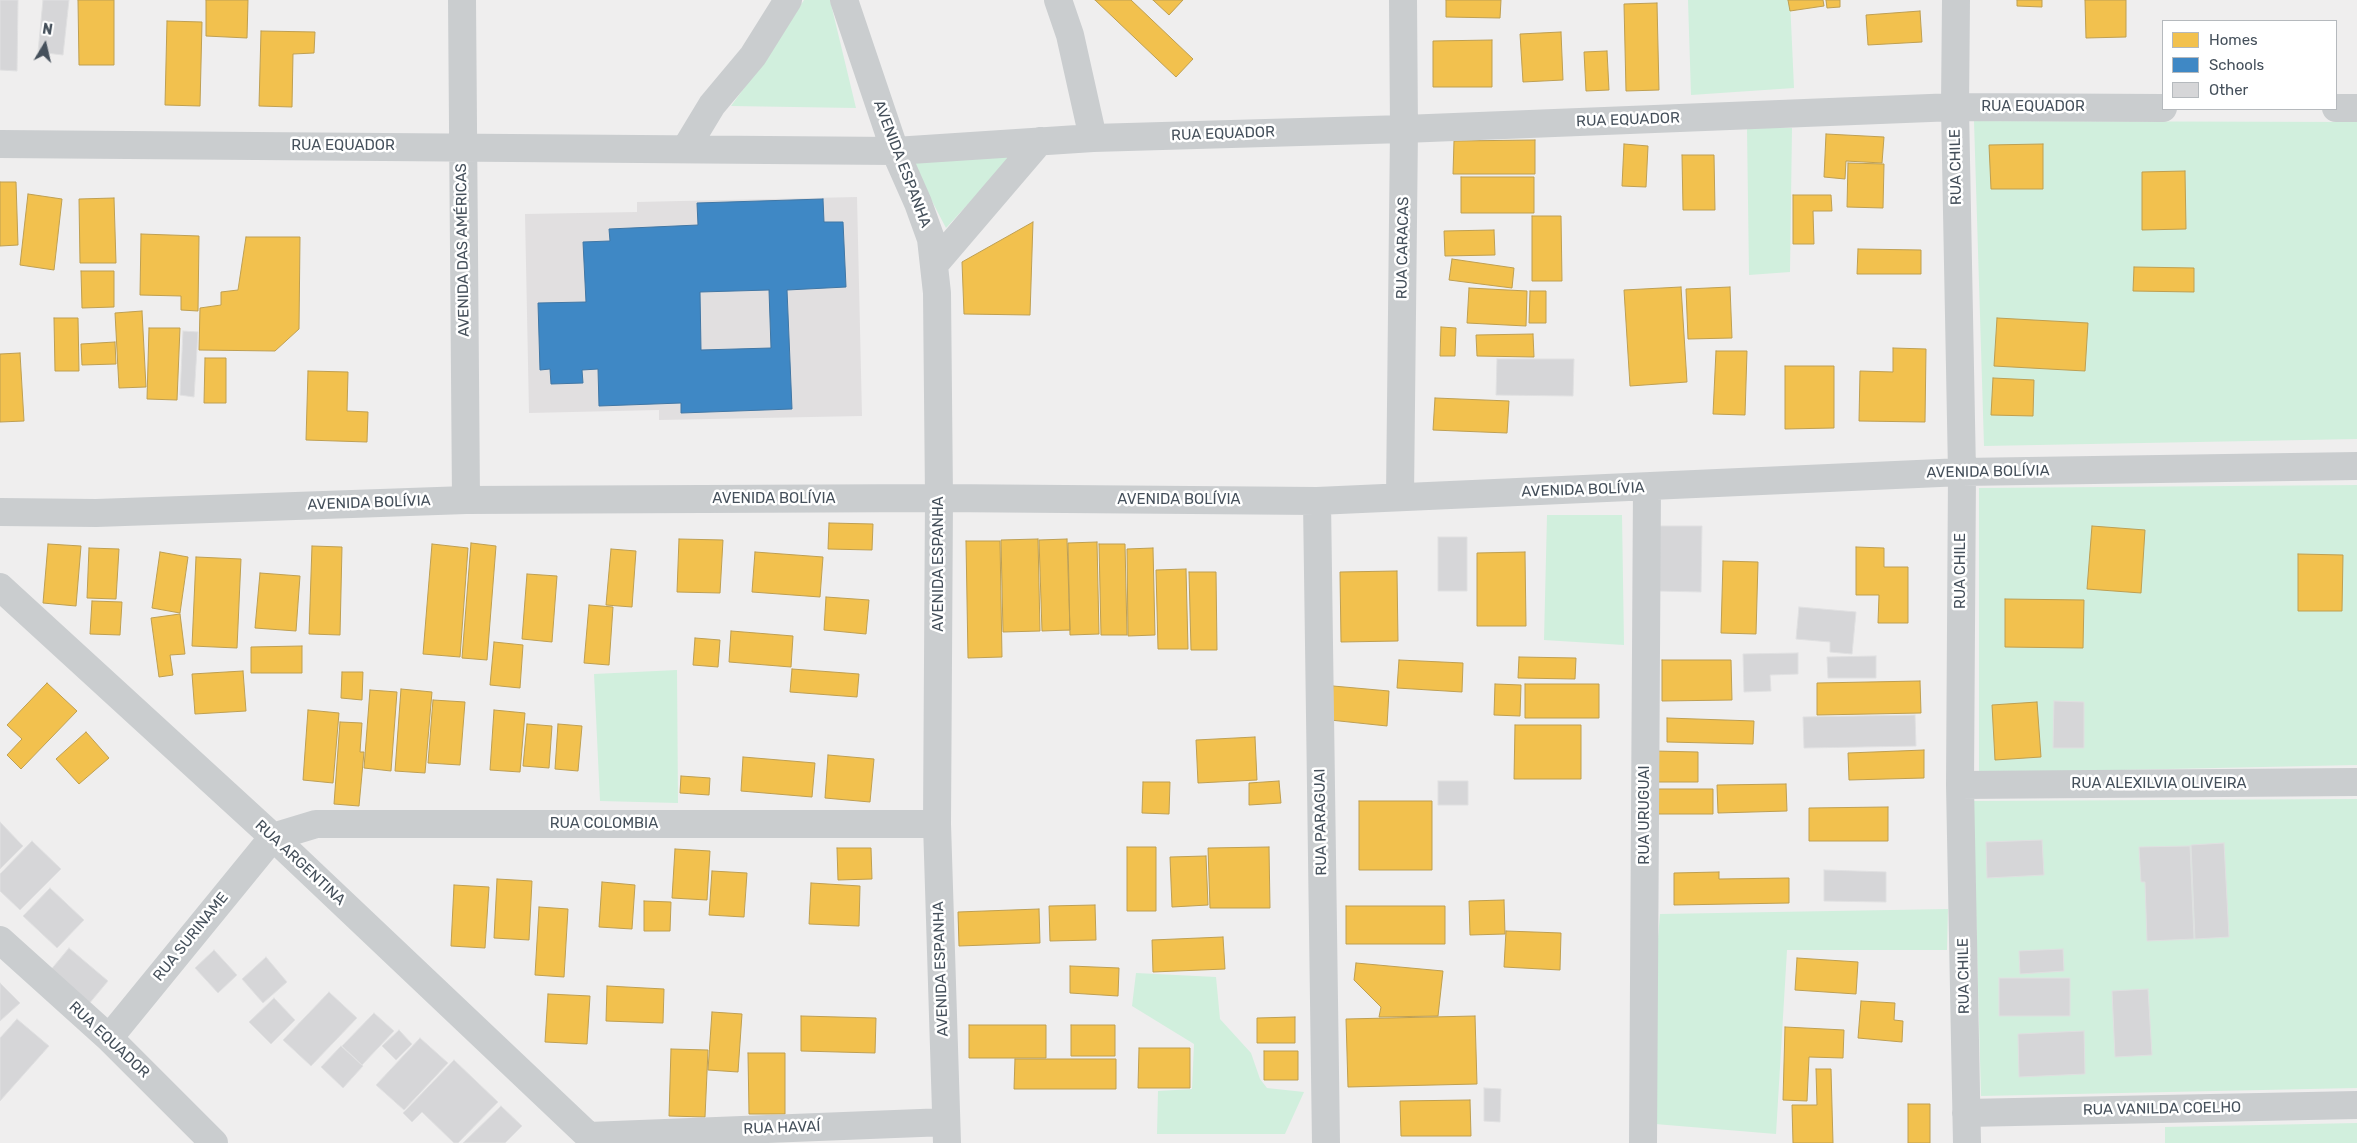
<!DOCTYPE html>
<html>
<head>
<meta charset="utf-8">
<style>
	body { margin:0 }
	#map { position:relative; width:2357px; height:1143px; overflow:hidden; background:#efeeee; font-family:Rubik,sans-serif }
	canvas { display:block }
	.legend { position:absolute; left:2162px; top:20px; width:175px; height:90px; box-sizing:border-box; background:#fff; border:1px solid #b5b9bd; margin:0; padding:6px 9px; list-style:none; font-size:15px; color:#45505b }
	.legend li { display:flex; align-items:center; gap:10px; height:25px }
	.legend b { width:25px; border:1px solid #b5b9bd }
	.north { position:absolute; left:20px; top:20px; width:50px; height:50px; -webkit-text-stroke:4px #fff; paint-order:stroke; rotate:9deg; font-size:14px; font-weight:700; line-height:20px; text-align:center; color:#45505b }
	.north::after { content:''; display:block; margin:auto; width:18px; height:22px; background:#45505b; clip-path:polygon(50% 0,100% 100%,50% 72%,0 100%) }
</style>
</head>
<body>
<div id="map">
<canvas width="2357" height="1143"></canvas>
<ul class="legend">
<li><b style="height:14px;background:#f2c14e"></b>Homes</li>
<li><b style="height:14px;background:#3f88c5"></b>Schools</li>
<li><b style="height:14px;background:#d6d6d8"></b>Other</li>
</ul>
<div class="north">N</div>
</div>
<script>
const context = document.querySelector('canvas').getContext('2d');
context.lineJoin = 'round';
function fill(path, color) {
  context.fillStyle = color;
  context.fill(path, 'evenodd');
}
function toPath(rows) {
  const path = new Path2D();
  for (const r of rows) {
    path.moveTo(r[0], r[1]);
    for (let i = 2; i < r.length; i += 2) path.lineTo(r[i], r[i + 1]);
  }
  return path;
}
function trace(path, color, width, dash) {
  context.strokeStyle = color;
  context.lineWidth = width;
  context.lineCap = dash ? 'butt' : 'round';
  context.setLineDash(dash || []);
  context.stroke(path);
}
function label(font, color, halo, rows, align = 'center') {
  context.font = font + ' Rubik,sans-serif';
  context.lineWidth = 5;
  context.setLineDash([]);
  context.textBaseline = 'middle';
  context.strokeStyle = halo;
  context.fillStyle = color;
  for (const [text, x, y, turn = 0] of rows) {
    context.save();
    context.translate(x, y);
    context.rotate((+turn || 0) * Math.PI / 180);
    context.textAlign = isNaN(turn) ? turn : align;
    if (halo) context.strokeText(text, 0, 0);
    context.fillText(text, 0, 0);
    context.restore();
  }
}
const education = toPath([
	[857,197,862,416,659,420,659,410,529,413,525,214,637,212,637,202]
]);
const green = toPath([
	[804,0,830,0,856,108,731,106,774,47],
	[1688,0,1790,0,1794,88,1691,95],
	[1974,121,2357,122,2357,439,1984,446],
	[1747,128,1792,128,1790,272,1749,275],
	[1017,151,946,228,910,159],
	[2357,485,2357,765,1979,773,1979,488],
	[1547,515,1622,515,1624,645,1544,640],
	[677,670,678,803,600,801,594,674],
	[2357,799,2357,1088,1981,1096,1973,801],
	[1948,909,1947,950,1787,950,1776,1134,1643,1123,1660,914],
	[1136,973,1216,977,1220,1019,1251,1053,1260,1079,1267,1088,1304,1092,1285,1134,1157,1134,1158,1091,1192,1089,1194,1044,1132,1006],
	[2357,1123,2357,1143,2165,1143,2165,1127]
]);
const homes = toPath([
	[78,0,114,0,114,65,79,65,78,0],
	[206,0,248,0,247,38,206,36,206,0],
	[1095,0,1131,0,1193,59,1176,77,1095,0],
	[1153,0,1183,0,1169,15,1153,0],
	[1446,0,1501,0,1500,18,1446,17,1446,0],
	[1788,0,1823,0,1824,6,1790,11,1788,0],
	[1826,0,1840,0,1840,7,1827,8,1826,0],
	[2017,0,2042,0,2042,7,2017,6,2017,0],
	[2085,0,2126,0,2126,37,2086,38,2085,0],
	[1657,3,1659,90,1626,91,1624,4,1657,3],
	[1920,11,1922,42,1868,45,1866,15,1920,11],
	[167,21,202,22,200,106,165,105,167,21],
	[261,31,315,32,314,53,293,54,292,107,259,106,261,31],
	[1561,32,1563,80,1523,82,1520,34,1561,32],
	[1492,40,1492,87,1433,87,1433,41,1492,40],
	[1607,51,1609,90,1586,91,1584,52,1607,51],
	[1826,134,1884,137,1882,163,1846,161,1845,179,1824,177,1826,134],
	[1535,140,1535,174,1453,174,1454,141,1535,140],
	[1624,144,1648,146,1646,187,1622,186,1624,144],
	[2043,144,2043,189,1991,189,1989,145,2043,144],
	[1682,155,1714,155,1715,210,1683,210,1682,155],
	[1848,163,1884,164,1883,208,1847,207,1848,163],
	[2185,171,2186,229,2142,230,2142,172,2185,171],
	[1461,177,1534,177,1534,213,1461,213,1461,177],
	[0,182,16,182,18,245,0,246,0,182],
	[28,194,62,199,54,270,20,265,28,194],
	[1793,195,1831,195,1832,211,1813,211,1814,244,1793,244,1793,195],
	[114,198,116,263,80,263,79,199,114,198],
	[1532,216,1561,216,1562,281,1532,281,1532,216],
	[1033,222,1030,315,964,314,962,262,1033,222],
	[1494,230,1495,255,1445,256,1444,231,1494,230],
	[141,234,199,236,198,311,181,310,181,296,140,295,141,234],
	[246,237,300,237,299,329,275,351,199,350,200,308,221,305,221,292,238,290,246,237],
	[1858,249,1921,250,1921,274,1857,274,1858,249],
	[1452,259,1514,268,1512,288,1449,280,1452,259],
	[2134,267,2194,268,2194,292,2133,291,2134,267],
	[81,271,114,271,114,307,82,308,81,271],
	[1681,287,1687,382,1630,386,1624,290,1681,287],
	[1730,287,1732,338,1688,339,1686,289,1730,287],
	[1469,288,1527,291,1526,326,1467,323,1469,288],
	[1530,291,1546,291,1546,323,1529,323,1530,291],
	[142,311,146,387,119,388,115,313,142,311],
	[54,318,78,318,79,371,55,371,54,318],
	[1997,318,2088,323,2085,371,1994,366,1997,318],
	[1441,327,1456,328,1455,356,1440,356,1441,327],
	[149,328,180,328,177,400,147,399,149,328],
	[1533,334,1534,357,1477,356,1476,335,1533,334],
	[115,342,116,364,82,365,81,344,115,342],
	[1893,348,1926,349,1925,422,1859,421,1860,371,1893,372,1893,348],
	[1716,351,1747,351,1745,415,1713,414,1716,351],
	[20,353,24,421,0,422,0,354,20,353],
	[205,358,226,358,226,403,204,403,205,358],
	[1785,366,1834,366,1834,428,1785,429,1785,366],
	[308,371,348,372,347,411,368,412,367,442,306,440,308,371],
	[1993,378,2034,380,2033,416,1991,415,1993,378],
	[1435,398,1509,401,1507,433,1433,430,1435,398],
	[829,523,873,524,872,550,828,549,829,523],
	[2092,526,2145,530,2141,593,2087,589,2092,526],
	[679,539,723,540,720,593,677,592,679,539],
	[1038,539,1040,631,1003,632,1001,540,1038,539],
	[1067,539,1070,630,1042,631,1039,540,1067,539],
	[966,541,1000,541,1002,657,968,658,966,541],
	[1097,542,1099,634,1070,635,1068,543,1097,542],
	[471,543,496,546,487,660,462,658,471,543],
	[48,544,81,546,76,606,43,603,48,544],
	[432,544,468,548,460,657,423,654,432,544],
	[1099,544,1125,544,1127,635,1101,635,1099,544],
	[312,546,342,547,340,635,309,634,312,546],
	[1856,547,1884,548,1884,567,1908,567,1908,623,1878,623,1879,595,1856,595,1856,547],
	[89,548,119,549,116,599,87,598,89,548],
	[1153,548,1155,635,1128,636,1127,549,1153,548],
	[611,549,636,551,632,607,606,605,611,549],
	[160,552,188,557,180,613,152,608,160,552],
	[755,552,823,557,820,597,752,592,755,552],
	[1525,552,1526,626,1477,626,1477,553,1525,552],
	[2298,554,2343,555,2342,611,2298,611,2298,554],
	[196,557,241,559,237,648,192,646,196,557],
	[1723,561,1758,562,1756,634,1721,633,1723,561],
	[1186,569,1188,649,1158,649,1156,570,1186,569],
	[1397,571,1398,641,1341,642,1340,572,1397,571],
	[1189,572,1216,572,1217,650,1191,650,1189,572],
	[260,573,300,576,296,631,255,628,260,573],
	[527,574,557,576,552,642,522,639,527,574],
	[826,597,869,600,866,634,824,630,826,597],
	[2005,599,2084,600,2083,648,2005,647,2005,599],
	[92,601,122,602,120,635,90,634,92,601],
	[589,605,613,607,609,665,584,663,589,605],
	[180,614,185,654,170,655,173,675,159,677,151,618,180,614],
	[731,631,793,636,791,667,729,662,731,631],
	[695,638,720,640,718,667,693,665,695,638],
	[494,642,523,645,520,688,490,685,494,642],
	[302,646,302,673,251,673,251,647,302,646],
	[1519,657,1576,658,1575,679,1518,678,1519,657],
	[1399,660,1463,663,1462,692,1397,688,1399,660],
	[1662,660,1731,660,1732,700,1662,701,1662,660],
	[792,669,859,674,857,697,790,692,792,669],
	[243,671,246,711,195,714,192,674,243,671],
	[342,672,363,672,362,700,341,698,342,672],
	[1920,681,1921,713,1817,715,1817,683,1920,681],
	[47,683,77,711,21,769,7,755,22,739,7,725,47,683],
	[1495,684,1521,685,1520,716,1494,715,1495,684],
	[1525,684,1599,684,1599,718,1525,718,1525,684],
	[1333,686,1389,691,1387,726,1330,720,1333,686],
	[401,689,432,692,425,773,395,771,401,689],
	[370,690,397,692,391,771,364,768,370,690],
	[433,700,465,702,460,765,428,763,433,700],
	[2037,702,2041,757,1995,760,1992,705,2037,702],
	[308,710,339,713,333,783,303,780,308,710],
	[494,710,525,713,520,772,490,770,494,710],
	[1667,718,1754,721,1753,744,1667,742,1667,718],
	[340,722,362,723,360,752,364,752,359,806,334,804,340,722],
	[527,724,552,726,549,768,523,766,527,724],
	[558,724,582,726,578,771,555,769,558,724],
	[1515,725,1581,725,1581,779,1514,779,1515,725],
	[86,732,109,758,79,784,56,759,86,732],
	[1255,737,1257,780,1198,783,1196,740,1255,737],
	[1924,750,1924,778,1849,780,1848,753,1924,750],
	[1654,751,1698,752,1698,782,1654,782,1654,751],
	[828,755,874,759,870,802,825,798,828,755],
	[743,757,815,763,812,797,741,791,743,757],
	[681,776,710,778,709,795,680,793,681,776],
	[1279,781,1281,803,1249,805,1249,783,1279,781],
	[1143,782,1170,782,1169,814,1142,813,1143,782],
	[1786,784,1787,811,1718,813,1717,785,1786,784],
	[1654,789,1713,789,1713,814,1654,814,1654,789],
	[1359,801,1432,801,1432,870,1359,870,1359,801],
	[1888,807,1888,841,1809,841,1809,808,1888,807],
	[1127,847,1156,847,1156,911,1127,911,1127,847],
	[1269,847,1270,908,1210,908,1208,848,1269,847],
	[837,848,871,848,872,879,838,880,837,848],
	[675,849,710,851,707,900,672,898,675,849],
	[1206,856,1208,905,1172,907,1170,857,1206,856],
	[712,871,747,873,744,917,709,915,712,871],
	[1719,872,1719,879,1789,878,1789,903,1674,905,1674,873,1719,872],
	[497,879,532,881,529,940,494,938,497,879],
	[602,882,635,885,632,929,599,927,602,882],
	[811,883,860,886,859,926,809,924,811,883],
	[454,885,489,887,485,948,451,946,454,885],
	[1504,900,1505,934,1470,935,1469,901,1504,900],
	[644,901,671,902,670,931,644,931,644,901],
	[1095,905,1096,940,1050,941,1049,906,1095,905],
	[1346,906,1445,906,1445,944,1346,944,1346,906],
	[539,907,568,909,564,977,535,975,539,907],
	[1039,909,1040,943,959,946,958,912,1039,909],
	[1506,931,1561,933,1560,970,1504,967,1506,931],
	[1223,937,1225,969,1153,972,1152,940,1223,937],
	[1797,958,1858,962,1856,994,1795,990,1797,958],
	[1356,963,1443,971,1438,1016,1379,1017,1381,1007,1354,980,1356,963],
	[1070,966,1119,968,1118,996,1070,993,1070,966],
	[607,986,664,989,663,1023,606,1021,607,986],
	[548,994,590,996,587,1044,545,1042,548,994],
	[1861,1001,1895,1003,1894,1020,1903,1021,1902,1042,1858,1038,1861,1001],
	[712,1012,742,1014,738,1072,708,1070,712,1012],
	[801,1016,876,1018,875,1053,801,1051,801,1016],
	[1475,1016,1477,1084,1348,1087,1346,1019,1475,1016],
	[1295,1017,1295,1043,1257,1043,1257,1018,1295,1017],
	[969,1025,1046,1025,1046,1058,969,1058,969,1025],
	[1071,1025,1115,1025,1115,1056,1071,1056,1071,1025],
	[1785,1027,1844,1030,1843,1058,1809,1057,1807,1101,1783,1100,1785,1027],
	[1139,1048,1190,1048,1190,1088,1138,1088,1139,1048],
	[671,1049,708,1050,705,1117,669,1116,671,1049],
	[1264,1051,1298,1051,1298,1080,1264,1080,1264,1051],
	[748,1053,785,1053,785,1114,749,1114,748,1053],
	[1015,1059,1116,1059,1116,1089,1014,1089,1015,1059],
	[1816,1069,1831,1069,1833,1143,1793,1143,1792,1105,1817,1105,1816,1069],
	[1470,1100,1471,1136,1401,1136,1400,1101,1470,1100],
	[1908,1104,1930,1104,1930,1143,1908,1143,1908,1104]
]);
const schools = toPath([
	[823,199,824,222,843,222,846,287,787,290,792,409,681,413,681,403,599,406,598,369,582,370,583,383,551,384,550,369,540,370,538,303,586,302,583,242,610,241,609,229,698,225,697,203,823,199],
	[769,290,771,348,701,350,700,292,769,290]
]);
const building = toPath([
	[0,0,18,0,17,71,0,70,0,0],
	[43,0,69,0,63,55,38,52,43,0],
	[183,331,198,332,194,397,180,395,183,331],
	[1497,359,1574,359,1573,396,1496,395,1497,359],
	[1659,526,1702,526,1701,592,1659,591,1659,526],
	[1438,537,1467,537,1467,591,1438,591,1438,537],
	[1799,607,1856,612,1852,654,1830,652,1830,642,1796,639,1799,607],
	[1798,653,1798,674,1770,675,1771,691,1744,692,1743,654,1798,653],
	[1876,656,1876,678,1828,678,1827,657,1876,656],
	[2054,701,2084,702,2084,748,2053,748,2054,701],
	[1915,715,1916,746,1804,748,1803,717,1915,715],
	[1438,781,1468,781,1468,805,1438,805,1438,781],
	[0,822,23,846,0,869,0,822],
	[2042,840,2044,875,1987,878,1986,842,2042,840],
	[32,841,61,869,20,910,0,891,0,874,32,841],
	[2224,843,2229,937,2195,939,2191,845,2224,843],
	[2190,846,2194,939,2147,941,2145,882,2141,882,2139,847,2190,846],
	[1824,870,1886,872,1886,902,1824,901,1824,870],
	[50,888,84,920,57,948,23,916,50,888],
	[69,948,108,981,88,1005,49,972,69,948],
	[2063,949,2064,971,2020,974,2019,951,2063,949],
	[214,950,237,975,218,993,195,968,214,950],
	[266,957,287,982,263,1003,242,979,266,957],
	[1999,978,2070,978,2070,1016,1999,1016,1999,978],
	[0,983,20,1003,0,1021,0,983],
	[2148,989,2152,1055,2115,1057,2112,991,2148,989],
	[329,992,357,1018,311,1066,283,1040,329,992],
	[274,998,295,1020,271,1044,249,1022,274,998],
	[374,1013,394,1031,362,1065,342,1046,374,1013],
	[17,1019,49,1046,0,1101,0,1038,17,1019],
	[399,1030,412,1044,396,1060,382,1046,399,1030],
	[2084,1031,2085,1074,2019,1077,2018,1034,2084,1031],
	[420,1038,448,1063,404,1110,376,1085,420,1038],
	[341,1046,363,1066,343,1088,321,1067,341,1046],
	[454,1060,498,1102,458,1143,454,1143,422,1112,412,1122,403,1113,454,1060],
	[1484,1088,1501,1089,1500,1122,1484,1121,1484,1088],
	[501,1106,522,1126,505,1143,463,1143,501,1106]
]);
const minor = toPath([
	[462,0,466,500],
	[844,0,895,151,918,203,931,239,937,293,939,498,937,824,947,1143],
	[1058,0,1070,35,1093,138],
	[1956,0,1955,107,1962,472,1960,785,1967,1143],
	[2336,108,2357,108],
	[0,144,895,151,1093,138,1404,129,1955,107,2163,108],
	[686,148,712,105,753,56,788,0],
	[934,265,1040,141],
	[1400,497,1404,129,1403,0],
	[1317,501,1326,1143],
	[0,512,96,513,466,500,939,498,1317,501,1962,472,2357,466],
	[0,587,273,837,596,1143],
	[1960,785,2357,782],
	[0,940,109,1038,214,1143],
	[109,1038,273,837,316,824,937,824],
	[1966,1113,2357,1105],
	[589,1136,946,1122],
	[1643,1143,1647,487]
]);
const streetNames = [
	["RUA EQUADOR",2033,107],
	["RUA EQUADOR",1628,120,-2],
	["RUA EQUADOR",1223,134,-2],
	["RUA EQUADOR",343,146],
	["AVENIDA ESPANHA",902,164,69],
	["RUA CHILE",1956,167,-91],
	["RUA CARACAS",1403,248,-89],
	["AVENIDA DAS AMÉRICAS",463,250,-91],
	["AVENIDA BOLÍVIA",1988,472,-1],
	["AVENIDA BOLÍVIA",1583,490,-2],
	["AVENIDA BOLÍVIA",774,499],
	["AVENIDA BOLÍVIA",1179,500],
	["AVENIDA BOLÍVIA",369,503,-2],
	["AVENIDA ESPANHA",939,564,-90],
	["RUA CHILE",1961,571,-90],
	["RUA ALEXILVIA OLIVEIRA",2159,784],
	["RUA URUGUAI",1645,815,-90],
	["RUA PARAGUAI",1321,822,-91],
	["RUA COLOMBIA",604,824],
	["RUA ARGENTINA",300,863,43],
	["RUA SURINAME",191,937,-51],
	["AVENIDA ESPANHA",941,969,-92],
	["RUA CHILE",1964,976,-91],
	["RUA EQUADOR",109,1040,43],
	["RUA VANILDA COELHO",2162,1109,-1],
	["RUA HAVAÍ",782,1128,-2]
];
fill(education, '#e1dfe0');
fill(green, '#d1efdd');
fill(homes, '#f2c14e');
trace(homes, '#be9f52', 1);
fill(schools, '#3f88c5');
trace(schools, '#4177a5', 1);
fill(building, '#d6d6d8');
trace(building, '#e0e0e1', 1);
trace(minor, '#cacdcf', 28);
label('15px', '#45505b', '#fff', streetNames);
</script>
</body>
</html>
